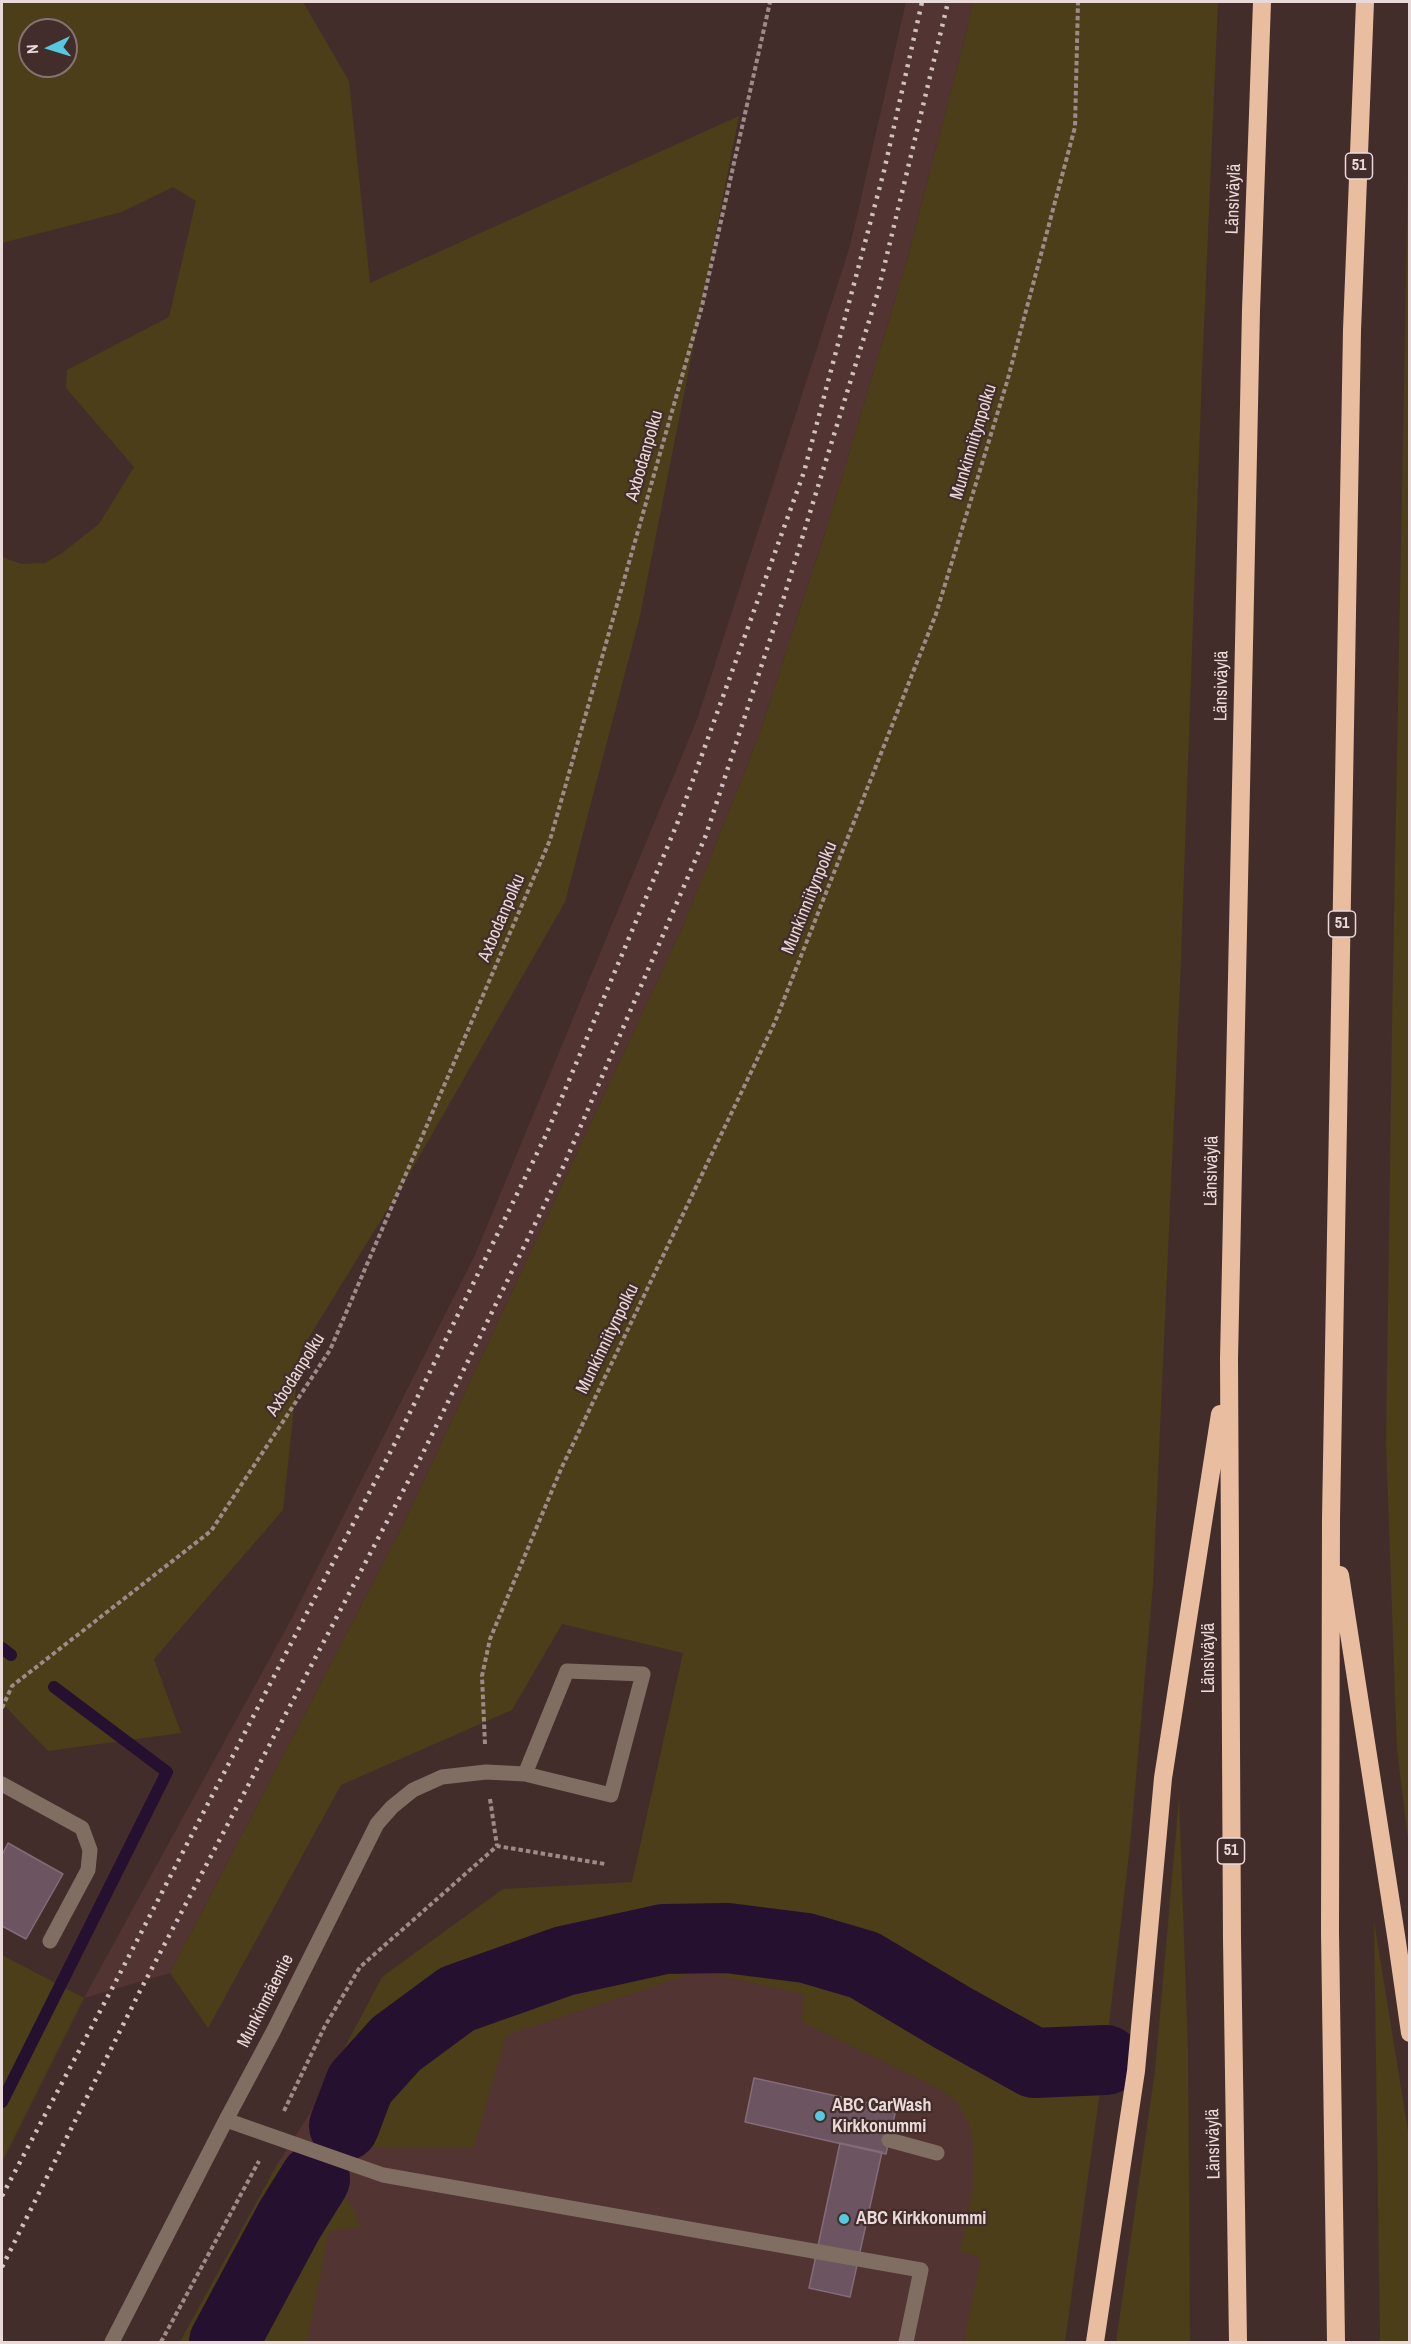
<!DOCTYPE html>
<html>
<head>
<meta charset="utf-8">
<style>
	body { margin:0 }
	#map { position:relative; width:1411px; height:2344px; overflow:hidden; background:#432d2b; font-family:"Archivo Narrow",sans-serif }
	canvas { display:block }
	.frame { position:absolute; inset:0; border:3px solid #e9dad9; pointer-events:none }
	.north { position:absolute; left:18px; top:18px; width:60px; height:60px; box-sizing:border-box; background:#432d2b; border:2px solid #857271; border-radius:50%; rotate:266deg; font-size:16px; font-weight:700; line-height:24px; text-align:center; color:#e9dad9 }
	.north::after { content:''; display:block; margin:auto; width:21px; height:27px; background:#56c9e0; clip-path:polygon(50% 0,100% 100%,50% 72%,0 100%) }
</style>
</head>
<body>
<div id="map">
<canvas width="1411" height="2344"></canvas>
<div class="frame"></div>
<div class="north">N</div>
</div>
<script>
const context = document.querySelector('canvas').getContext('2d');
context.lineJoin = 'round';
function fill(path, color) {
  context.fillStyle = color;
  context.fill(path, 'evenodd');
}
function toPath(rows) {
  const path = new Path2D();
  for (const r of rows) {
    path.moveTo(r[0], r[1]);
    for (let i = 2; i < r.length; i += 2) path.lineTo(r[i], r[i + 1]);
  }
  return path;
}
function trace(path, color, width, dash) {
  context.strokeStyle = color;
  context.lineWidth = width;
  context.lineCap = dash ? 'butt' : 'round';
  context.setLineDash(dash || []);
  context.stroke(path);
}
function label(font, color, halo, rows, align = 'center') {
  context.font = font + ' "Archivo Narrow",sans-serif';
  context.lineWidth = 4.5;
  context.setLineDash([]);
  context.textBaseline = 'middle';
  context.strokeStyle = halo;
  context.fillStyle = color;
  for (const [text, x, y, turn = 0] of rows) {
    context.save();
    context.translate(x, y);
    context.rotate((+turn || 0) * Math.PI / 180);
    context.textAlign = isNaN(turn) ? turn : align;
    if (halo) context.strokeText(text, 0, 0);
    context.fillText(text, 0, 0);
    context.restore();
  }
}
const built = toPath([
	[906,2,973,2,967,29,907,260,827,527,758,738,683,926,403,1525,170,1973,84,1998,292,1618,475,1255,698,717,850,246],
	[714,1923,1066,2099,1015,2342,180,2342,278,2163,340,2066]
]);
const green = toPath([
	[2,2,303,2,349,81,370,283,739,116,640,616,565,902,408,1176,300,1352,283,1510,154,1659,181,1733,48,1751,2,1703,2,557,21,564,45,563,62,553,99,524,134,467,66,388,67,370,169,317,196,201,173,187,122,212,2,243],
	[30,30,66,30,66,66,30,66],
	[973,2,1218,2,1202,372,1180,985,1153,1585,1130,1846,1107,2041,1065,2342,964,2342,981,2258,960,2251,974,2184,974,2147,968,2121,956,2100,934,2086,802,2022,803,1994,699,1971,506,2035,474,2147,363,2147,363,2124,315,2110,335,2066,382,1977,503,1889,632,1882,683,1653,562,1624,512,1710,341,1785,208,2028,170,1973,403,1525,683,926,758,738,827,527,907,260,967,29],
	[1409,115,1410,1848,1409,1848,1397,1749,1386,1443,1392,1025],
	[1179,1798,1188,2050,1190,2342,1116,2342,1155,2071],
	[1374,1921,1409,2137,1409,2342,1380,2342],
	[2,1955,84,1998,2,2162],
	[278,2163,340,2190,355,2212,360,2227,329,2231,307,2342,180,2342]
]);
const stream = toPath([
	[2,1648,11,1655],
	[2,2102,167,1772,54,1687]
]);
const river = toPath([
	[344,2126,360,2084,396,2044,457,1999,564,1961,664,1939,727,1938,806,1948,864,1965,953,2018,1034,2063,1106,2060],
	[224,2342,289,2221,315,2179]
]);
const building = toPath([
	[8,1843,63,1874,26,1939,2,1926,2,1855,8,1843],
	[754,2078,896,2109,886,2154,745,2122,754,2078],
	[840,2143,882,2152,850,2297,809,2288,840,2143]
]);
const path = toPath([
	[2,1708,12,1686,211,1531,330,1350,550,840,702,306,770,2],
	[485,1744,482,1676,490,1639,561,1469,775,1022,936,614,1007,382,1075,127,1078,2],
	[490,1799,497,1846],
	[284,2111,325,2026,360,1967,497,1846,605,1864],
	[161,2342,259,2161]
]);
const minor = toPath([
	[2,1784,82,1828,90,1850,88,1870,50,1941],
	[226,2120,383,2175,921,2270,906,2342],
	[889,2140,937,2153],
	[112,2342,226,2120,274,2030,377,1824,392,1807,413,1790,442,1777,486,1772,525,1774,611,1795,643,1674,567,1671,525,1774]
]);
const highway = toPath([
	[1340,1575,1397,1942,1410,2033],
	[1095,2342,1136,2071,1163,1778,1220,1414],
	[1238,2342,1232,1939,1229,1359,1251,310,1262,2],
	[1336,2342,1330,1932,1331,1518,1352,330,1365,2]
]);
const rail = toPath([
	[2,2196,116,1981,394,1445,546,1135,677,824,804,472,884,171,922,2],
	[2,2267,140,1991,422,1455,564,1165,706,835,783,600,878,292,948,2]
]);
const markers = [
	[820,2116,6,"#56c9e0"],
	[844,2219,6,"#56c9e0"]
];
const shields = [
	[1359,166,27],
	[1342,924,27],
	[1231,1851,27]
];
const shieldNames = [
	["51",1359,166],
	["51",1342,924],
	["51",1231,1851]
];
const streetNames = [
	["Länsiväylä",1234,199,-88],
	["Munkinniitynpolku",974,442,-73],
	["Axbodanpolku",645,456,-74],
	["Länsiväylä",1222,686,-89],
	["Munkinniitynpolku",810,898,-68],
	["Axbodanpolku",502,918,-67],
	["Länsiväylä",1212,1171,-89],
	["Munkinniitynpolku",608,1339,-64],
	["Axbodanpolku",296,1375,-58],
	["Länsiväylä",1209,1658,-90],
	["Munkinmäentie",266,2001,-63],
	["Länsiväylä",1214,2144,-91]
];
const poiNames = [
	["ABC CarWash",832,2106],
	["Kirkkonummi",832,2127],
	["ABC Kirkkonummi",856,2219]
];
fill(built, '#523432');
fill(green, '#4b3e18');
trace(stream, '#26102f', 12);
trace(river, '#26102f', 70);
fill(building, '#6c5560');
trace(building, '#836c77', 1.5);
trace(path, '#9d8b89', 4, [4.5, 3]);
trace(minor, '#806e62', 15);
trace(highway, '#e9bea0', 18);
trace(rail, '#d0c0bf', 4.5, [3, 6]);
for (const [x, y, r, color] of markers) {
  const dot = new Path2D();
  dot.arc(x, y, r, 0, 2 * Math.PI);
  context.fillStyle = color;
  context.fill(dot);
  trace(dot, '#432d2b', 2);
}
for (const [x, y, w] of shields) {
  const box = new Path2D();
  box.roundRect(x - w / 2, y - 13, w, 26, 4.5);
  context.fillStyle = '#432d2b';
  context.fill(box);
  trace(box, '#e9dad9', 1.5);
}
label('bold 16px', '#e9dad9', null, shieldNames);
label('18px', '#e9dad9', '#432d2b', streetNames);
label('bold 18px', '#e9dad9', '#432d2b', poiNames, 'left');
</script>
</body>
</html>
